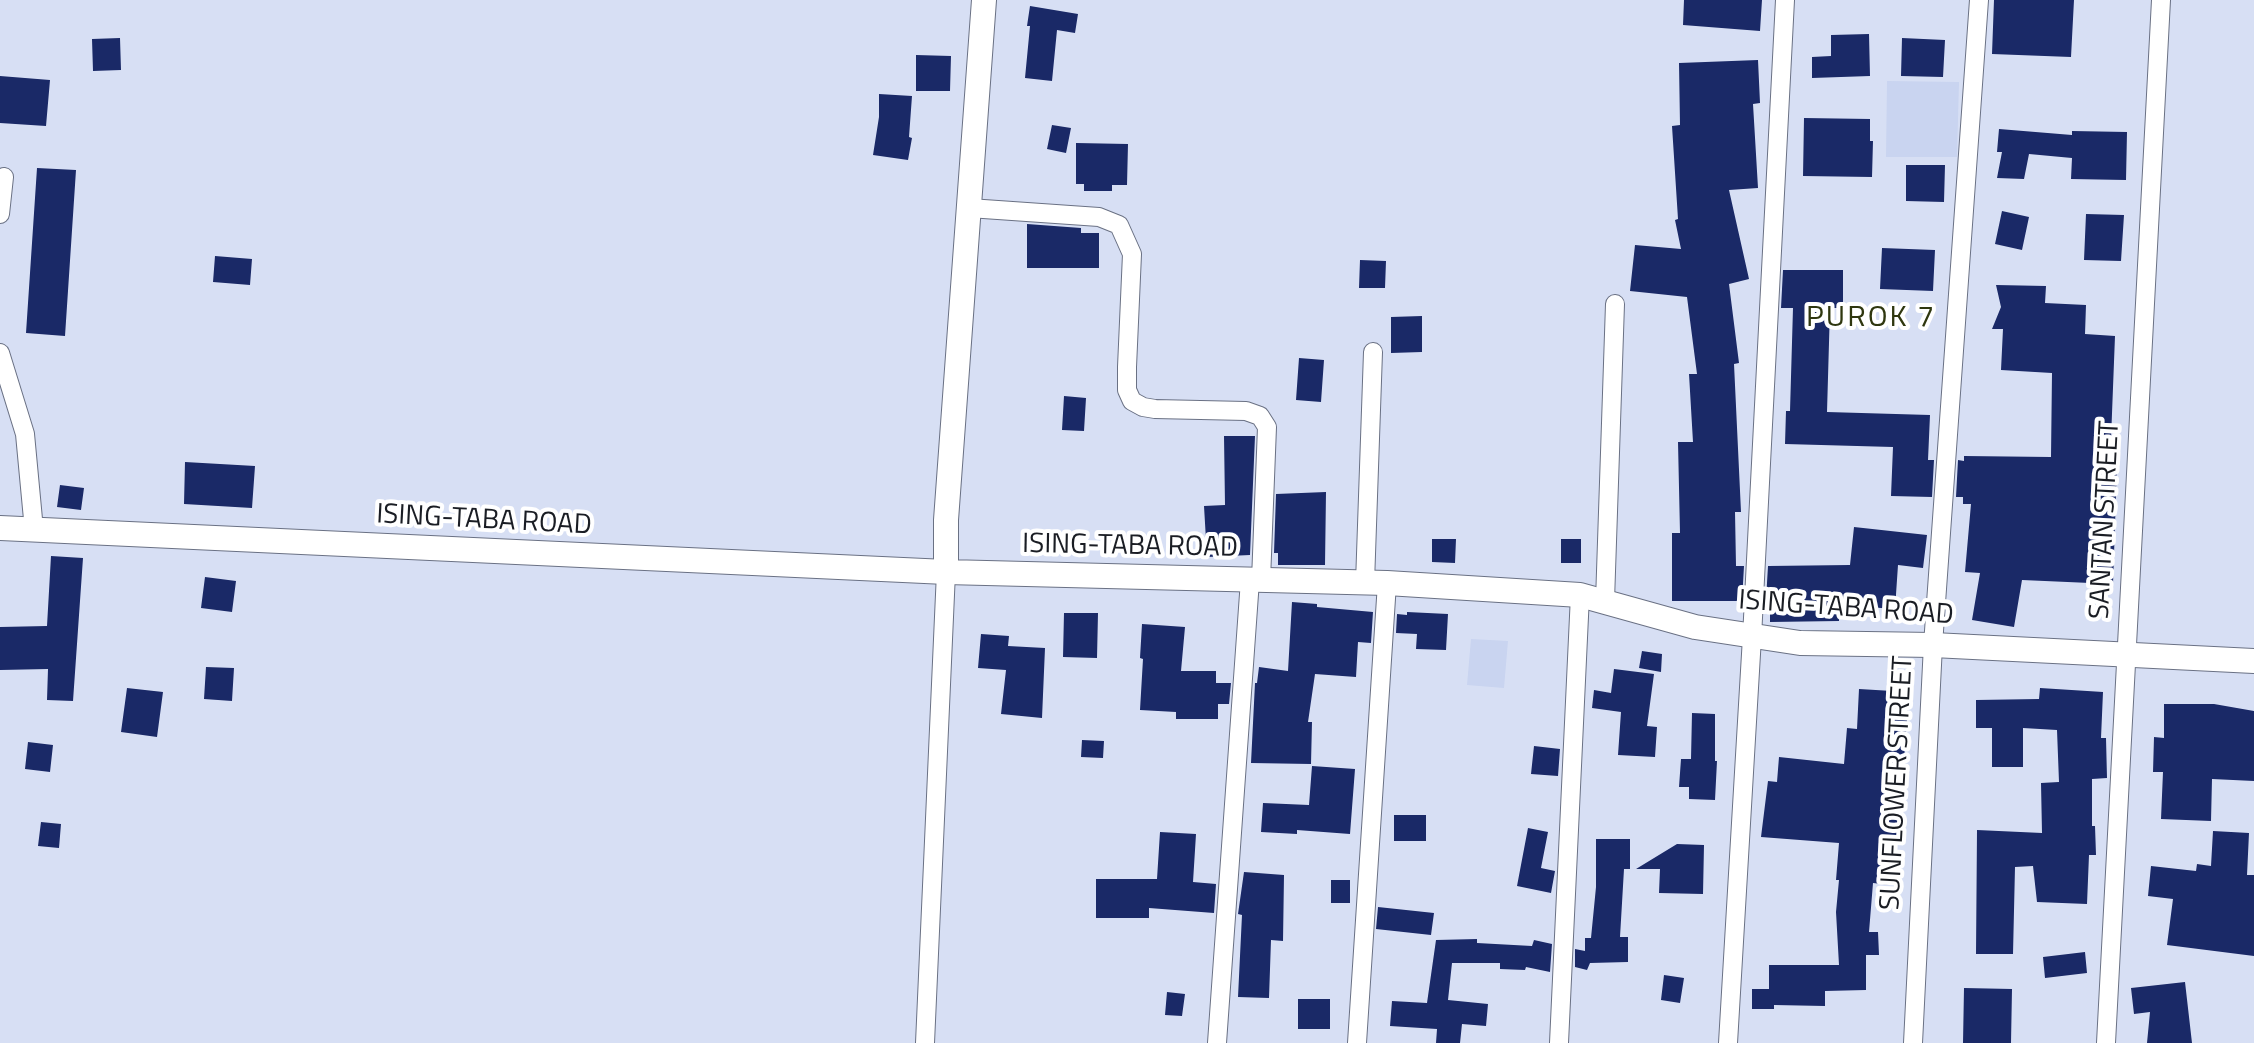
<!DOCTYPE html>
<html>
<head>
<meta charset="utf-8">
<style>
	body { margin:0 }
	canvas { display:block; background:#d7dff4 }
</style>
</head>
<body>
<canvas width="2254" height="1043"></canvas>
<script>
const context = document.querySelector('canvas').getContext('2d');
context.lineJoin = 'round';
function fill(path, color) {
  context.fillStyle = color;
  context.fill(path, 'evenodd');
}
function toPath(rows) {
  const path = new Path2D();
  for (const r of rows) {
    path.moveTo(r[0], r[1]);
    for (let i = 2; i < r.length; i += 2) path.lineTo(r[i], r[i + 1]);
  }
  return path;
}
function trace(path, color, width, dash) {
  context.strokeStyle = color;
  context.lineWidth = width;
  context.lineCap = dash ? 'butt' : 'round';
  context.setLineDash(dash || []);
  context.stroke(path);
}
function label(font, color, halo, rows, align = 'center') {
  context.font = font + ' "Titillium Web",sans-serif';
  context.lineWidth = 8;
  context.setLineDash([]);
  context.textBaseline = 'middle';
  context.strokeStyle = halo;
  context.fillStyle = color;
  for (const [text, x, y, turn = 0] of rows) {
    context.save();
    context.translate(x, y);
    context.rotate((+turn || 0) * Math.PI / 180);
    context.textAlign = isNaN(turn) ? turn : align;
    if (halo) context.strokeText(text, 0, 0);
    context.fillText(text, 0, 0);
    context.restore();
  }
}
const built = toPath([
	[1887,81,1959,82,1957,157,1886,157],
	[1471,639,1508,641,1504,688,1467,685]
]);
const building = toPath([
	[1684,0,1762,0,1760,31,1683,25],
	[1994,0,2074,0,2071,57,1992,54],
	[1030,6,1078,14,1075,33,1057,30,1052,81,1025,78,1030,26,1027,26],
	[1869,34,1870,76,1812,78,1812,57,1831,56,1831,35],
	[120,38,121,70,93,71,92,39],
	[1902,38,1945,40,1943,77,1901,76],
	[916,55,951,56,950,91,916,91],
	[1758,60,1760,103,1753,104,1758,188,1729,190,1749,279,1729,284,1739,363,1734,364,1741,512,1735,512,1736,566,1744,566,1742,601,1672,601,1672,533,1680,533,1678,442,1693,442,1689,374,1697,374,1687,297,1630,291,1635,245,1681,249,1675,220,1678,219,1672,126,1680,125,1679,63],
	[0,76,50,80,46,126,0,123],
	[879,94,912,96,909,137,912,138,908,160,873,155,879,117],
	[1804,118,1870,119,1870,141,1873,141,1872,177,1803,176],
	[1052,125,1071,128,1066,153,1047,149],
	[1999,129,2072,135,2072,131,2127,132,2126,180,2071,179,2072,158,2029,154,2024,179,1997,178,2002,152,1997,152],
	[1076,143,1128,144,1127,185,1112,185,1112,191,1084,191,1084,184,1076,184],
	[1906,165,1945,165,1944,202,1906,201],
	[37,168,76,170,65,336,26,333],
	[2002,211,2029,217,2022,250,1995,244],
	[2086,214,2124,215,2121,261,2084,260],
	[1027,224,1081,228,1081,233,1099,233,1099,268,1027,268],
	[1882,248,1935,250,1933,291,1880,289],
	[215,256,252,259,250,285,213,282],
	[1360,260,1386,261,1385,288,1359,288],
	[1783,270,1843,270,1843,308,1830,308,1827,412,1930,415,1928,460,1934,460,1932,497,1891,496,1893,447,1785,444,1786,411,1790,411,1793,308,1781,308],
	[1996,285,2046,286,2045,303,2086,305,2085,334,2115,336,2110,465,2117,465,2113,584,2022,580,2014,627,1972,620,1980,573,1965,572,1971,504,1963,504,1963,497,1956,497,1958,460,1964,461,1964,456,2051,457,2052,373,2001,370,2003,329,1992,329,2001,307],
	[1422,316,1422,352,1391,353,1391,317],
	[1299,358,1324,360,1321,402,1296,400],
	[1064,396,1086,398,1084,431,1062,430],
	[1224,436,1255,436,1250,555,1207,557,1204,506,1225,505],
	[185,462,255,466,252,508,184,504],
	[60,485,84,488,81,510,57,507],
	[1326,492,1325,565,1278,565,1278,553,1274,553,1276,494],
	[1854,527,1927,535,1923,568,1898,565,1895,609,1839,605,1839,621,1770,622,1770,600,1766,600,1768,566,1850,565],
	[1432,539,1456,539,1455,563,1432,562],
	[1561,539,1581,539,1581,563,1561,563],
	[51,556,83,558,73,701,47,700,48,669,0,670,0,627,47,626],
	[205,577,236,581,232,612,201,608],
	[1292,602,1317,604,1317,607,1373,612,1371,643,1358,642,1356,677,1315,674,1308,722,1312,722,1311,764,1251,763,1255,683,1257,683,1259,667,1288,671],
	[1407,612,1448,614,1446,650,1416,649,1417,634,1396,633,1397,614,1407,615],
	[1064,613,1098,613,1097,658,1063,657],
	[1142,624,1185,627,1181,671,1216,671,1216,683,1231,683,1229,704,1218,704,1218,719,1176,719,1176,712,1140,710,1143,659,1140,658],
	[981,634,1009,636,1008,646,1045,648,1042,718,1001,714,1006,670,978,668],
	[1642,651,1662,654,1661,672,1639,668],
	[206,667,234,668,232,701,204,699],
	[1614,669,1654,674,1647,726,1657,727,1655,757,1618,755,1621,712,1592,708,1594,690,1611,693],
	[127,688,163,692,157,737,121,732],
	[2040,688,2103,692,2101,738,2106,738,2107,778,2092,779,2092,826,2095,826,2096,855,2089,855,2087,904,2037,902,2033,866,2015,867,2013,954,1976,954,1977,830,2042,833,2041,783,2059,782,2057,730,2023,728,2023,767,1992,767,1992,728,1976,728,1976,700,2039,699],
	[1859,689,1909,692,1901,802,1891,885,1873,883,1869,932,1878,932,1879,955,1866,955,1866,990,1825,991,1825,1006,1774,1005,1774,1009,1752,1009,1752,989,1769,989,1769,965,1839,965,1836,912,1839,880,1836,880,1839,843,1761,837,1768,781,1777,782,1779,757,1844,764,1847,728,1857,729],
	[2164,704,2214,704,2254,711,2254,781,2212,779,2211,821,2161,819,2163,772,2153,772,2154,737,2164,738],
	[1692,713,1715,714,1715,761,1717,761,1715,800,1689,799,1689,787,1679,787,1681,759,1691,759],
	[1082,740,1104,741,1103,758,1081,757],
	[28,742,53,745,50,772,25,769],
	[1534,746,1560,749,1558,776,1531,774],
	[1312,766,1355,769,1350,834,1297,830,1297,834,1261,832,1263,803,1309,805],
	[1394,815,1426,815,1426,841,1394,841],
	[41,822,61,824,59,848,38,846],
	[1528,828,1548,832,1541,868,1555,871,1551,893,1517,886],
	[2213,831,2249,833,2247,875,2254,875,2254,956,2167,945,2173,899,2148,896,2151,866,2196,871,2197,864,2211,866],
	[1160,832,1196,834,1193,882,1216,884,1214,913,1149,908,1149,918,1096,918,1096,879,1157,879],
	[1596,839,1630,839,1630,869,1624,869,1620,937,1628,937,1628,962,1590,963,1587,970,1575,967,1575,949,1585,951,1585,938,1591,938,1596,887],
	[1677,844,1704,845,1703,894,1659,893,1660,869,1636,869],
	[1244,872,1284,875,1283,941,1271,940,1269,998,1238,997,1242,915,1238,914],
	[1331,880,1350,880,1350,903,1331,903],
	[1378,907,1434,913,1431,935,1376,929],
	[1477,939,1477,943,1532,946,1534,940,1552,944,1550,972,1526,967,1525,970,1500,969,1500,963,1452,963,1448,1000,1488,1004,1486,1026,1462,1024,1460,1043,1436,1043,1437,1029,1390,1026,1392,1001,1427,1003,1436,940],
	[2085,952,2087,973,2045,978,2043,957],
	[1664,975,1684,978,1680,1003,1661,1000],
	[2185,982,2192,1043,2147,1043,2150,1012,2134,1014,2131,988],
	[1964,988,2012,989,2011,1043,1963,1043],
	[1167,992,1185,994,1182,1016,1165,1015],
	[1298,999,1330,999,1330,1029,1298,1029]
]);
const street = toPath([
	[969,208,1099,217,1119,225,1132,254,1127,367,1127,390,1132,401,1143,407,1155,409,1246,411,1260,416,1267,427,1261,580],
	[0,214,4,177],
	[0,353,25,434,34,530],
	[1365,583,1373,352],
	[1605,601,1615,304],
	[925,1043,946,572],
	[1217,1043,1250,580],
	[1357,1043,1387,583],
	[1559,1043,1580,595],
	[1728,1043,1752,637,1785,0],
	[1913,1043,1933,645,1979,0],
	[2106,1043,2161,0]
]);
const secondary = toPath([
	[0,528,946,572,1387,583,1580,595,1695,627,1800,643,1933,645,2254,661],
	[946,572,946,520,984,0]
]);
const streetNames = [
	["SANTAN STREET",2106,520,-87],
	["ISING-TABA ROAD",484,521,3],
	["ISING-TABA ROAD",1130,547,1],
	["ISING-TABA ROAD",1846,609,4],
	["SUNFLOWER STREET",1898,783,-87]
];
const neighbourhoodNames = [
	["PUROK 7",1871,319]
];
fill(built, '#c9d4f0');
fill(building, '#1a2967');
trace(street, '#6a7184', 20);
trace(secondary, '#6a7184', 26);
trace(street, '#fff', 18);
trace(secondary, '#fff', 24);
label('28px', '#1a1d24', '#fff', streetNames);
context.letterSpacing = '2px';
label('30px', '#2f370f', '#fff', neighbourhoodNames);
context.letterSpacing = '0px';
</script>
</body>
</html>
